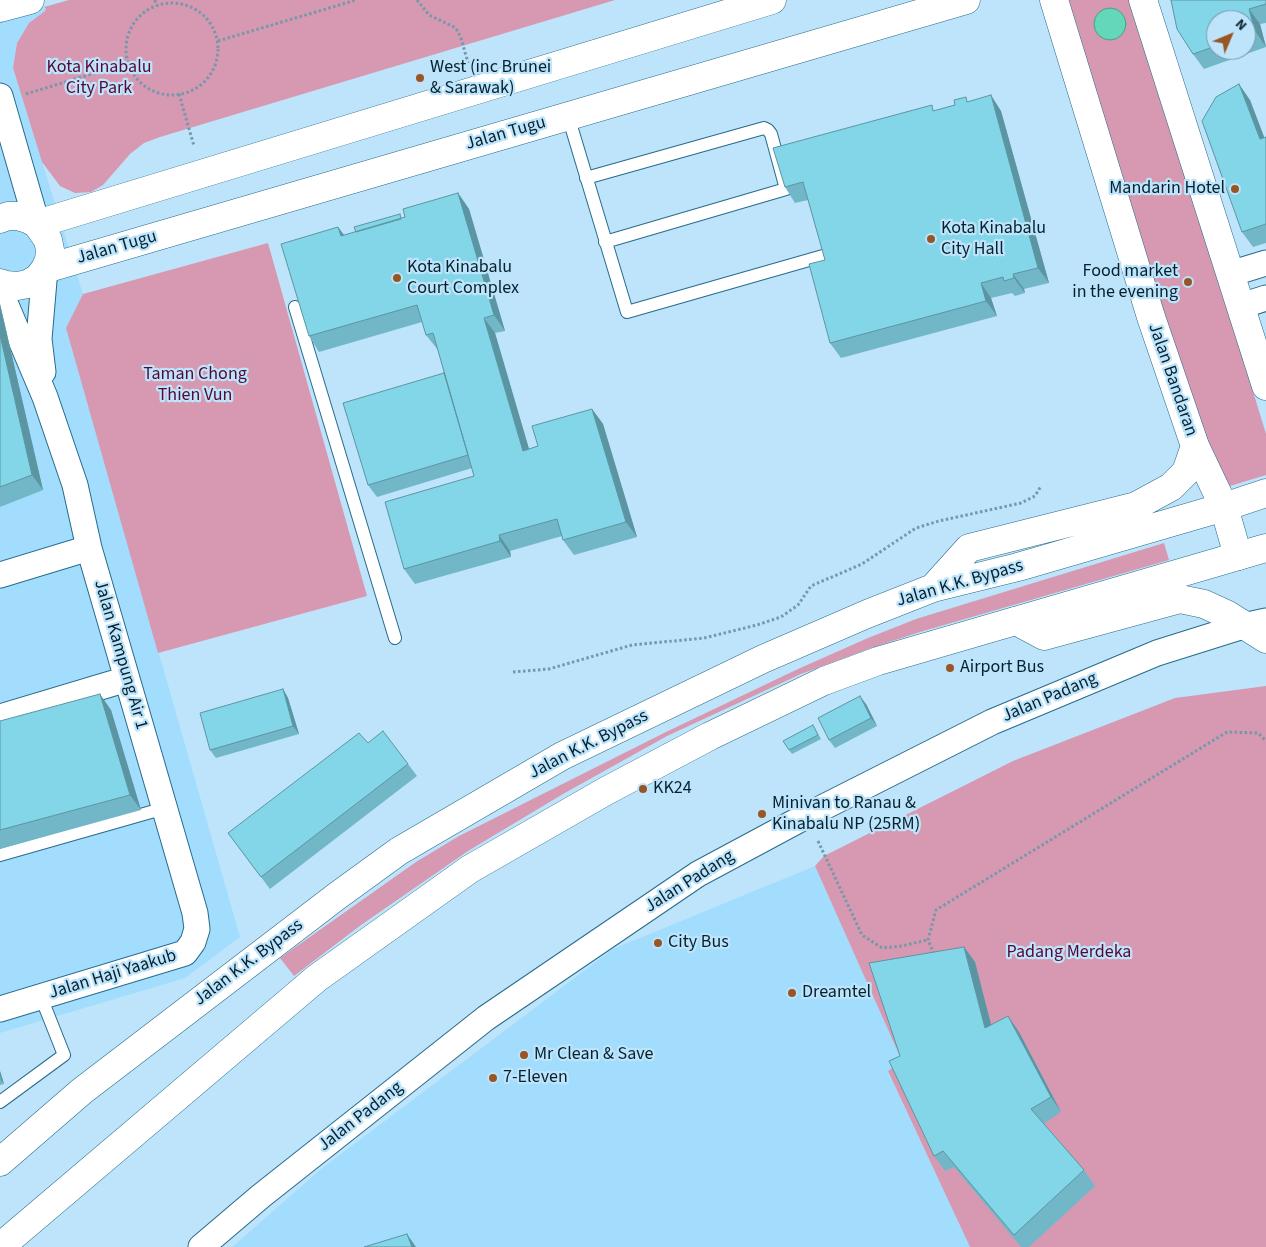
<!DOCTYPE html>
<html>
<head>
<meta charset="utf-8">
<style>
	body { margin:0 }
	#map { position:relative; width:1266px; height:1247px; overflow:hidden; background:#bde4fa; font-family:"Source Sans 3",sans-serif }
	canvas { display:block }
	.north { position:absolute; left:1206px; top:10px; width:50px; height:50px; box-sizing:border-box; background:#bde4fa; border:1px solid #7396a9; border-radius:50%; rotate:45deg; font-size:14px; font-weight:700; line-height:20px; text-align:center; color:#05212f }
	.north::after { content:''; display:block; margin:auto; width:18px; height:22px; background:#985525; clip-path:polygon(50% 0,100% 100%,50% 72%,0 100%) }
</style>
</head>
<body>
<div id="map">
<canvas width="1266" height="1247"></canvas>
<div class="north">N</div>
</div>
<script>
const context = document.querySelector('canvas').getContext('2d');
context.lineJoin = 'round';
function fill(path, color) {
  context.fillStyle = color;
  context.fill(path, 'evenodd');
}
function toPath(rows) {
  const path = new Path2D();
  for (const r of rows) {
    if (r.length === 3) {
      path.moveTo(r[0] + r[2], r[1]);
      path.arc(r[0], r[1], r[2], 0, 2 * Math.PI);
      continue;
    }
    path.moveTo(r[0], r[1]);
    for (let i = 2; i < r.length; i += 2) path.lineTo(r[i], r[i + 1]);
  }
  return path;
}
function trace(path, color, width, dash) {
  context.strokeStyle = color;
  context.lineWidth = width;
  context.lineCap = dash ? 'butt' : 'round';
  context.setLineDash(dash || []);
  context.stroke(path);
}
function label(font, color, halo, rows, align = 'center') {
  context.font = font + ' "Source Sans 3",sans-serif';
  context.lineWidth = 4.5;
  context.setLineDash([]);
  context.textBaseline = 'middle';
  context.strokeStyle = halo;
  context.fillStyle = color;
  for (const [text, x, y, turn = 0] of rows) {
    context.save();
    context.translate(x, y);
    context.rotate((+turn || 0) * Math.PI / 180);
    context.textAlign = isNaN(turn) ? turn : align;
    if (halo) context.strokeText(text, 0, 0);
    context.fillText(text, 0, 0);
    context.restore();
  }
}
const built = toPath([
	[44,7,46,9,45,11,29,23,17,43,13,68,83,294,66,328,240,937,185,978,0,1033,0,22],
	[815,866,902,1061,888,1071,970,1247,232,1247,321,1169,613,949]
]);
const green = toPath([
	[69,0,615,0,160,137,144,143,130,154,103,185,91,192,75,193,60,186,42,162,13,68,17,43,29,23,45,11,46,9,44,7],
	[1067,0,1133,0,1266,434,1266,475,1217,490],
	[268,243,367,596,158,653,66,328,83,294],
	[1164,543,1169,560,920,632,871,648,801,674,667,736,563,794,468,851,361,925,294,976,280,958,416,862,459,836,666,732,798,669,868,638,916,619],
	[1266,686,1266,1247,970,1247,888,1071,902,1061,815,866,824,856,1013,761,1175,698]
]);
const water = toPath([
	[1110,24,16]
]);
const path = toPath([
	[155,0,156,5],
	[417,0,429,15,456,28,461,38,468,63],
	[172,49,46],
	[218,41,356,0],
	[26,94,128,63],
	[179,94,194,146],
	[513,672,549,669,632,645,704,638,757,625,781,617,798,605,811,586,862,564,916,528,939,521,1021,503,1035,496,1041,486],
	[818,841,862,935,882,948,902,946,927,940],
	[934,954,928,940,936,910,1227,732,1258,733,1266,741]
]);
const service = toPath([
	[568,116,627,312,823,256],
	[586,178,764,128,768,130,771,134,786,189,605,242],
	[295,307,395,638],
	[0,855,165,808],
	[0,1102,64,1055,41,997]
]);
const minor = toPath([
	[0,96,37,224],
	[1230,274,1266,263],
	[0,291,45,397,75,485,89,548,195,913,197,929,193,942,185,953,0,1009],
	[1241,306,1266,298],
	[43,372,39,339,45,269],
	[0,575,89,548],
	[0,717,127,679],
	[201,1247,261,1196,486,1018,698,874,808,815,992,722,1157,653,1243,626,1266,621]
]);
const tertiary = toPath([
	[1054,0,1151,317,1195,446,1224,507,1238,556],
	[1143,0,1266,386],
	[0,219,8,216,18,216,28,219,37,224,48,240,50,250,49,260,45,269,38,278,28,284,17,286,6,285,0,283],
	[37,224,772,0],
	[45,269,966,0],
	[1016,621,1044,636,1180,599,1204,604,1228,615,1266,639]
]);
const primary = toPath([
	[933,588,969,548,1136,506,1171,487,1186,472,1195,446],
	[0,1162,82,1091,337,896,399,851,562,756,763,659,867,614,933,588,1018,567,1224,507,1266,493],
	[0,1247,317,978,470,869,606,791,710,736,824,681,878,661,1266,548]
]);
const trunk = toPath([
	[0,8,30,0]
]);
const wall = toPath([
	[1171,0,1266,0,1266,23,1260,24,1266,47,1204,69,1193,54],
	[1216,20,1246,20,1246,50,1216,50],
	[1250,100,1264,137,1266,137,1266,243,1253,247,1242,232],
	[968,101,1001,111,1049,283,1024,289,1025,293,1015,296,1012,293,991,298,997,316,841,358,830,343,825,260,808,200,795,203,785,187,935,111],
	[458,193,469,209,505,331,495,333,529,449,538,446,592,409,603,424,637,537,574,555,563,540,562,536,510,551,511,557,415,584,404,569,474,476,472,468,377,497,368,485,444,373,438,350,426,335,422,322,319,352,309,336,338,227,344,235,356,232,402,218],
	[0,304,43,490,0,507],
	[283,689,288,698,299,734,216,758,210,750],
	[866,704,877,726,835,748,829,740],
	[111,710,141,810,0,849,0,721],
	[813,725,821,739,792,754,789,750],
	[408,764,417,776,270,889,228,833],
	[964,947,975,962,991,1025,1019,1032,1061,1112,1043,1124,1084,1170,1095,1186,1029,1247,1021,1247,954,1167,945,1171,934,1156,900,1056],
	[0,1071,4,1084,0,1085]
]);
const shadedWall = toPath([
	[1249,9,1260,24,1266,47,1255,31],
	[1239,84,1250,100,1266,142,1260,139],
	[991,95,1001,111,1049,283,1038,268],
	[458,193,469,209,505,331,494,315],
	[338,227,349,242,341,236],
	[1013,274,1024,289,1025,293,1014,278],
	[981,283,991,298,997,316,986,301],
	[0,304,43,490,32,475,0,335],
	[484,318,495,333,534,466,523,451],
	[592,409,603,424,637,537,626,522],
	[499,535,510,551,511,557,500,541],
	[283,689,288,698,299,734,293,726],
	[100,694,111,710,141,810,130,795],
	[860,696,866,704,877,726,871,718],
	[964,947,975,962,996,1044,985,1028],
	[1008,1016,1019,1032,1061,1112,1051,1097],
	[0,1071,4,1084,1,1080,0,1075],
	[407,1234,416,1247,412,1247]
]);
const building = toPath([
	[1171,0,1266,0,1266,4,1249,9,1255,31,1246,35,1246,20,1216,20,1216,46,1193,54,1177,29,1171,0],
	[1239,84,1260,139,1266,137,1266,224,1242,232,1202,121,1216,97,1239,84],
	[991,95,1038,268,1013,274,1014,278,1004,281,1003,277,981,283,986,301,830,343,809,264,825,260,803,182,785,187,773,148,932,105,933,111,955,105,954,100,966,97,967,102,991,95],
	[458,193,494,315,484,318,523,451,538,446,532,426,592,409,626,522,563,540,557,519,499,535,500,541,404,569,385,502,474,476,433,333,426,335,417,305,309,336,281,244,338,227,341,236,351,233,405,217,403,209,458,193],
	[400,214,401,219,356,232,354,227,400,214],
	[0,335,32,475,0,487,0,335],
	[444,373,468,455,368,485,343,403,444,373],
	[283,689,293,726,210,750,200,713,283,689],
	[100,694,130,795,0,830,0,721,100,694],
	[860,696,871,718,829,740,818,718,860,696],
	[813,725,818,735,789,750,783,741,813,725],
	[383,731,408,764,261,877,228,833,359,733,368,743,383,731],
	[964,947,985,1028,1008,1016,1051,1097,1031,1109,1084,1170,1014,1235,943,1151,934,1156,889,1061,900,1056,869,963,964,947],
	[407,1234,412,1247,364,1247,407,1234]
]);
const markers = [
	[420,78,5,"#985525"],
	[1235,189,5,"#985525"],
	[931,239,5,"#985525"],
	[397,278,5,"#985525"],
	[1188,282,5,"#985525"],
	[950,668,5,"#985525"],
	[643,789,5,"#985525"],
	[762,814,5,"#985525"],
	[658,943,5,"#985525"],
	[792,993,5,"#985525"],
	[524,1055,5,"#985525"],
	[493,1078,5,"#985525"]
];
const parkNames = [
	["Kota Kinabalu",99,68],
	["City Park",99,89],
	["Taman Chong",195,375],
	["Thien Vun",195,396],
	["Padang Merdeka",1069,953]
];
const poiNames = [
	["West (inc Brunei",430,68],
	["& Sarawak)",430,89],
	["Mandarin Hotel",1225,189,"right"],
	["Kota Kinabalu",941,229],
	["City Hall",941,250],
	["Kota Kinabalu",407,268],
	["Court Complex",407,289],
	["Food market",1178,272,"right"],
	["in the evening",1178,293,"right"],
	["Airport Bus",960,668],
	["KK24",653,789],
	["Minivan to Ranau &",772,804],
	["Kinabalu NP (25RM)",772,825],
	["City Bus",668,943],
	["Dreamtel",802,993],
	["Mr Clean & Save",534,1055],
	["7-Eleven",503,1078]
];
const streetNames = [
	["Jalan Tugu",506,134,-16],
	["Jalan Tugu",117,248,-16],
	["Jalan Bandaran",1172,380,71],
	["Jalan K.K. Bypass",960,584,-16],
	["Jalan Kampung Air 1",120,655,74],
	["Jalan Padang",1050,698,-23],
	["Jalan K.K. Bypass",589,745,-27],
	["Jalan Padang",690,882,-32],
	["Jalan K.K. Bypass",249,963,-37],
	["Jalan Haji Yaakub",113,975,-17],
	["Jalan Padang",361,1117,-38]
];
fill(built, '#a2ddfe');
fill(green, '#d798b1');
fill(water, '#63d7b8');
trace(water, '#47a08f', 1);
trace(service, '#276b8b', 14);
trace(minor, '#276b8b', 27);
trace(tertiary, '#276b8b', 29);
trace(primary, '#276b8b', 29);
trace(trunk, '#276b8b', 29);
trace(path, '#7598aa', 3, [2.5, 2.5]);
trace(service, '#fff', 12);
trace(minor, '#fff', 25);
trace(tertiary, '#fff', 28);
trace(primary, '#fff', 28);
trace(trunk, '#fff', 28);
fill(wall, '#71b7c8');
fill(shadedWall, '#5c95a2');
fill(building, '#83d5e8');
trace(building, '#5c95a2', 1);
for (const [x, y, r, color] of markers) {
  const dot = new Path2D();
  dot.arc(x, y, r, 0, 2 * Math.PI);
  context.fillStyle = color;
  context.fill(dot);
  trace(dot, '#bde4fa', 2);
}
label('18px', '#570734', '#bde4fa', parkNames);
label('18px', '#05212f', '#bde4fa', poiNames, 'left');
label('18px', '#05212f', '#bde4fa', streetNames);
</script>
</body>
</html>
